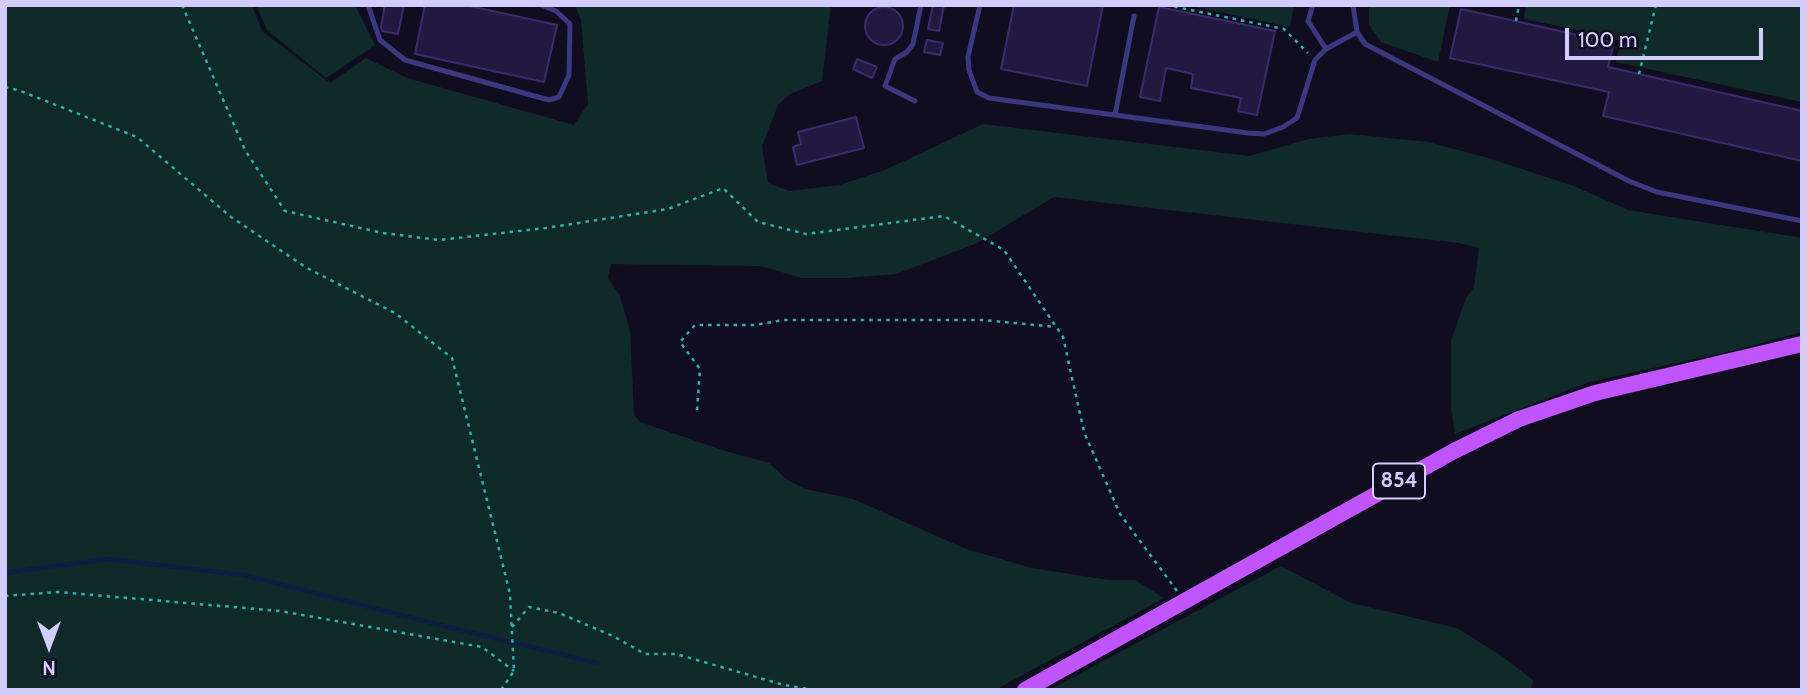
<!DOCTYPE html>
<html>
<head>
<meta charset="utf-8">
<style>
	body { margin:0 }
	#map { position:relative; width:1807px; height:695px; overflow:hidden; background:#110d20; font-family:Cabin,sans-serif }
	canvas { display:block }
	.frame { position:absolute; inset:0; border:7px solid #d3cdfe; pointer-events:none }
	.north { position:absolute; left:14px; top:611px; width:70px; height:70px; -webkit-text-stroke:5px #110d20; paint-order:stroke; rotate:180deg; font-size:19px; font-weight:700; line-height:28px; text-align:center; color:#d3cdfe }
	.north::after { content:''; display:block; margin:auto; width:24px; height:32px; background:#d3cdfe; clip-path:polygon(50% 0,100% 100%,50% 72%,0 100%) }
	.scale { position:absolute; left:1565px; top:28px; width:198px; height:32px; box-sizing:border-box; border:4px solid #d3cdfe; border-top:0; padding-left:9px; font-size:21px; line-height:24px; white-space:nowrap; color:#d3cdfe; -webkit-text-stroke:5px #110d20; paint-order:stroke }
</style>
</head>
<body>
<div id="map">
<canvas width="1807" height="695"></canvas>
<div class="frame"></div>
<div class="north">N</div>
<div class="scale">100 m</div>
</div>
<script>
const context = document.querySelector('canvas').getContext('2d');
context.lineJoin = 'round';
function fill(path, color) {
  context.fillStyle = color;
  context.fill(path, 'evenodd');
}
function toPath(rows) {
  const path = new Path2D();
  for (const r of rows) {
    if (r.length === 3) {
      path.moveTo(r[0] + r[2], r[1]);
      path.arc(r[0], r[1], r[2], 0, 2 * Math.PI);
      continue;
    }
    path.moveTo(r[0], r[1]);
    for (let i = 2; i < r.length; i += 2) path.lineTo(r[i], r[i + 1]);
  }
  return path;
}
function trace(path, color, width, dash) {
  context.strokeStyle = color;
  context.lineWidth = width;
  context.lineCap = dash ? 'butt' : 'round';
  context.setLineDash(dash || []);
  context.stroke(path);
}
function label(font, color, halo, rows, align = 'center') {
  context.font = font + ' Cabin,sans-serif';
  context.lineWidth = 6;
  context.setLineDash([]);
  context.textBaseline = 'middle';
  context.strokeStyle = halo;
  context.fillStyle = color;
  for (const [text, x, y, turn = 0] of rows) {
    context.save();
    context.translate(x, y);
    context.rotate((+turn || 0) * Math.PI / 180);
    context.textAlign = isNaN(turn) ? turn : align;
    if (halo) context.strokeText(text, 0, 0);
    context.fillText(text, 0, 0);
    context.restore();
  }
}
const green = toPath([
	[5,5,252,5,262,31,330,83,366,58,407,78,574,125,588,104,581,20,575,5,831,5,822,81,790,94,778,105,762,146,768,183,789,191,840,185,885,170,983,124,1249,156,1309,139,1349,134,1428,142,1488,158,1574,186,1628,210,1802,238,1802,332,1736,350,1589,382,1455,434,1451,406,1451,341,1466,298,1474,287,1479,248,1459,243,1054,197,975,244,896,274,846,278,802,278,761,266,611,264,608,278,620,296,630,331,634,415,640,422,725,451,769,463,786,479,805,489,853,499,966,549,1032,568,1109,580,1135,580,1164,598,995,690,5,690],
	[256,5,355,5,375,45,326,78,267,30],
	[1187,5,1294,5,1290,27],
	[1369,5,1450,5,1438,62,1381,42,1369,24],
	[1526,5,1802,5,1802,102,1616,62,1620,39,1524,19],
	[1281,566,1351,603,1457,628,1503,657,1533,680,1531,690,1049,690]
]);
const stream = toPath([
	[5,573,107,559,243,575,452,628,598,663]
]);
const building = toPath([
	[385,5,404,5,398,34,382,31,381,27,385,5],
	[425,5,465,5,557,25,544,82,415,54,425,5],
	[933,5,944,5,939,31,928,29,933,5],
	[1014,5,1103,5,1087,86,1001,69,1014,5],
	[1159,7,1275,31,1257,115,1238,111,1241,98,1191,88,1193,74,1166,68,1160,101,1140,97,1159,7],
	[884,26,19],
	[1461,9,1614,43,1608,67,1802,111,1802,161,1603,116,1609,92,1450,58,1461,9],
	[927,40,943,43,940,55,924,52,927,40],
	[857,59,877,67,872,78,853,69,857,59],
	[856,117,864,148,797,165,793,147,801,144,798,132,856,117]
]);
const path = toPath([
	[182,5,245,150,285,211,383,233,439,240,546,228,668,209,723,188,758,222,806,234,944,216,1004,250,1063,337,1084,432,1120,514,1177,591],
	[1166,5,1284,29,1308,53],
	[1516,21,1519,5],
	[1639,74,1656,5],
	[5,87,18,90,137,137,231,217,307,268,395,313,452,358,510,594,514,671,501,690],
	[697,410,700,369,680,342,695,325,754,325,784,320,983,320,1056,327],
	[5,596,58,592,280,611,482,647,514,671],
	[512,627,529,607,559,613,613,636,645,654,676,654,784,685,814,690]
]);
const lane = toPath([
	[368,5,380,40,405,60,549,100,559,97,569,75,570,24,556,11,541,5],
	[980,5,968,57,969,70,977,92,989,98,1248,133,1264,134,1283,127,1297,118,1315,60,1326,49,1357,32],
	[1313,5,1308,21,1326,49],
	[1353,5,1357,32,1365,44,1629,181,1657,192,1802,221],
	[915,101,885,86,895,59,907,52,913,44,921,5],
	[1115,115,1134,16]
]);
const primary = toPath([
	[1025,690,1454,451,1519,419,1595,393,1802,344]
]);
const shields = [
	[1399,481,52]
];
const shieldNames = [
	["854",1399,481]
];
fill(green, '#102a2a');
trace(stream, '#0c1e41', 4.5);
fill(building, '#221941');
trace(building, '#3a2b6d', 2);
trace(path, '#2fb0ab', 2.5, [3.5, 5]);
trace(lane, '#3c387f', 5);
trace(primary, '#c155fd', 16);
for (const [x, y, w] of shields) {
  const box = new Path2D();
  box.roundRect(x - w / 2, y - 17.5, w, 35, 5);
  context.fillStyle = '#110d20';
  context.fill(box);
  trace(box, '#d3cdfe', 2);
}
label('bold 21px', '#d3cdfe', null, shieldNames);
</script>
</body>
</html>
